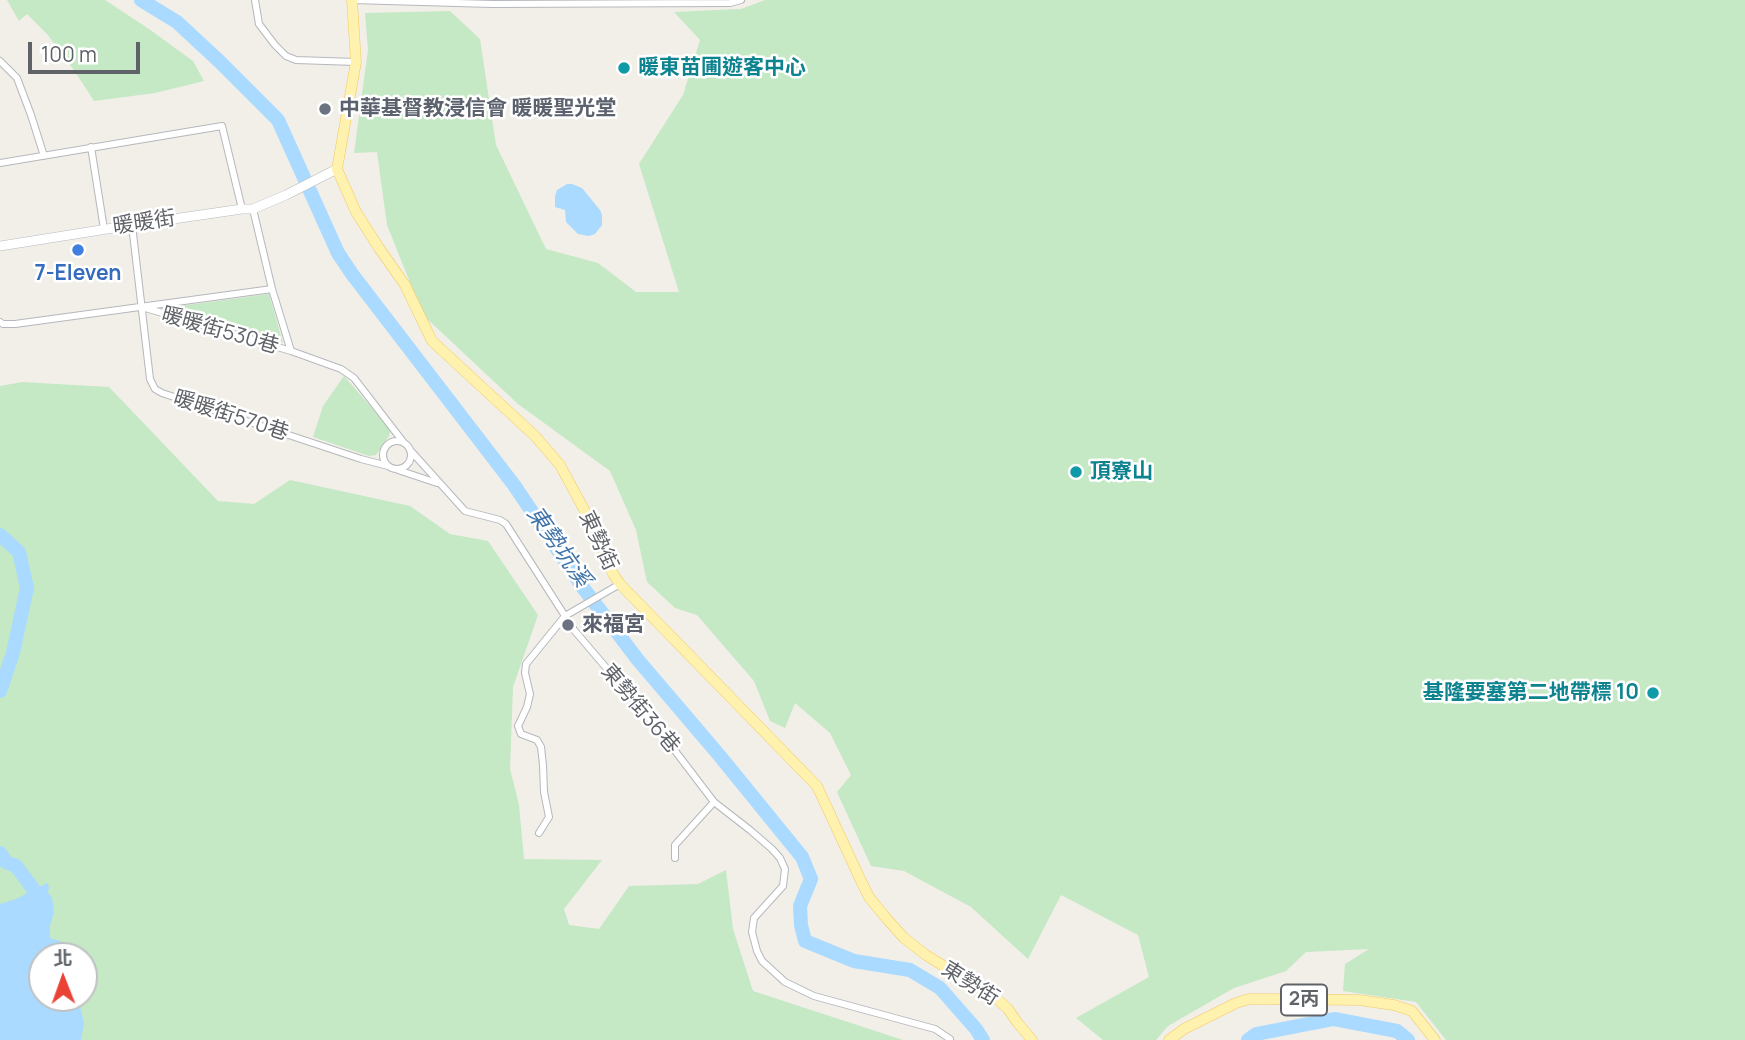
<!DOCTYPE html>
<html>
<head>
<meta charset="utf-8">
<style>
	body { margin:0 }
	#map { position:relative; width:1745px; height:1040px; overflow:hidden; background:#f1efe8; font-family:Manrope,"Noto Sans TC",sans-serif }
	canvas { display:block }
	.north { position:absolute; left:28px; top:942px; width:70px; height:70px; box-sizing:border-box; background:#fff; border:2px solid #bfc1c3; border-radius:50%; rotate:359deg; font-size:19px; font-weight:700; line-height:28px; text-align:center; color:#5f6368 }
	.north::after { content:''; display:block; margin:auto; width:24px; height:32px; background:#ea4335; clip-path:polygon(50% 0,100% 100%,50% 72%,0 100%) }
	.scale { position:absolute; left:28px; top:42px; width:112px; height:32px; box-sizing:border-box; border:4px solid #5f6368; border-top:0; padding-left:9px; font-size:21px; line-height:24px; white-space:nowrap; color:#5f6368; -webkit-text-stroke:5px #fff; paint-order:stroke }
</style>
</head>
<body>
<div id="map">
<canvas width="1745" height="1040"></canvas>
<div class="north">北</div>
<div class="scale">100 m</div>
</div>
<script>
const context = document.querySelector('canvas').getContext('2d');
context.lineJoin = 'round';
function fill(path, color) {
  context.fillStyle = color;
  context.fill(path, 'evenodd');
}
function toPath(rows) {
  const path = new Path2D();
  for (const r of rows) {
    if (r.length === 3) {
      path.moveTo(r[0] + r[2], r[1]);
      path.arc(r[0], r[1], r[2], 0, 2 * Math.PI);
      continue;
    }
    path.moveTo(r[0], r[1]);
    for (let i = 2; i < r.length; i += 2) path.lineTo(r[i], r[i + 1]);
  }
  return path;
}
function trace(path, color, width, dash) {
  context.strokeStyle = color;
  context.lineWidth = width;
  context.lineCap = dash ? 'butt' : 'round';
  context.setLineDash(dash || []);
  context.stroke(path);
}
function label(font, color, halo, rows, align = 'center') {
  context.font = font + ' Manrope,"Noto Sans TC",sans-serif';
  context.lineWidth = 5;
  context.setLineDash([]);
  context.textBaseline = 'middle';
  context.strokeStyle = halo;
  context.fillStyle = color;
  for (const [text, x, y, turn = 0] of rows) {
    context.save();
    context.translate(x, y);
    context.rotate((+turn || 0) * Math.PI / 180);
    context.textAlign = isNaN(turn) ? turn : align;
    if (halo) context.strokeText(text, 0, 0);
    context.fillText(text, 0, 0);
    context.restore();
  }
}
const green = toPath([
	[7,0,105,0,149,29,193,61,204,81,155,93,94,101,74,70,47,34,27,14,19,21],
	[765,0,1745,0,1745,1040,1446,1040,1416,1002,1343,991,1345,964,1369,949,1306,952,1286,971,1234,988,1168,1026,1156,1040,1103,1040,1076,1018,1149,977,1138,935,1061,895,1028,959,971,907,904,871,871,866,837,792,851,775,830,733,795,703,785,728,770,721,754,681,697,615,675,608,647,582,636,530,610,471,518,404,423,315,387,225,377,152,354,153,368,50,365,13,450,11,480,39,496,145,546,249,598,263,636,292,679,292,639,164,683,95,700,40,674,12,741,9],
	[269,294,283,343,158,309],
	[344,376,389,428,390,432,389,436,376,455,369,456,313,437,323,406],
	[22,382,109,387,218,501,254,504,290,480,410,506,450,534,488,541,538,615,513,687,510,769,519,805,524,859,602,860,564,909,569,925,599,929,629,886,698,884,726,870,733,929,753,991,903,1040,0,1040,0,386],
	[42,956,84,956,84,998,42,998]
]);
const water = toPath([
	[567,184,572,184,582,188,600,210,602,215,602,225,595,234,589,236,578,234,566,222,565,210,555,207,555,196,557,190],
	[47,883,49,887,48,893,52,897,54,912,50,925,50,938,66,943,69,956,42,956,42,998,78,998,84,1023,81,1040,0,1040,0,904,16,899]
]);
const river = toPath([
	[141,0,177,22,219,61,278,120,338,253,352,274,514,485,584,589,638,660,719,755,802,857,811,879,800,906,801,925,805,941,854,961,910,970,940,988,976,1029,983,1040],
	[0,535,19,552,27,588,13,653,0,691],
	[0,853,6,862,16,866,34,890],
	[1248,1040,1256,1034,1334,1019,1397,1031,1408,1040]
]);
const street = toPath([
	[255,0,259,24,275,45,286,56,296,60,356,62],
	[352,0,492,4,730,3,741,0],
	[0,61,17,78,31,115,44,156],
	[91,147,104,229],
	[0,163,222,126,242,209],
	[253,209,272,289,291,351],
	[132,225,150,379,155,389,162,393,361,459,388,466],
	[142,307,291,351,341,369,354,378,404,443],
	[0,322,3,324,15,324,272,289],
	[397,455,14],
	[410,450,465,511,500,520,506,524,574,630,660,731,714,802,750,830,772,849,780,858,785,869,783,886,754,918,752,932,757,951,762,961,785,982,814,996,935,1029,950,1039],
	[398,470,437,483],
	[539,833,549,817,544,792,543,765,541,747,537,740,521,734,518,726,527,707,530,694,525,673,526,664,565,616,620,584],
	[675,858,675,845,714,802]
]);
const secondary = toPath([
	[0,246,132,225,242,209,253,209,286,195,337,169]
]);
const primary = toPath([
	[352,0,356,62,337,169,356,212,379,248,405,285,432,341,535,436,560,465,594,528,613,574,620,584,817,786,861,881,869,897,886,918,904,938,926,955,997,999,1008,1009,1017,1022,1032,1040],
	[1169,1040,1184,1029,1236,1003,1249,999,1264,999,1359,1000,1394,1005,1412,1011,1435,1040]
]);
const markers = [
	[624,68,7,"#0f9aa8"],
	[325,109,7,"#6b7280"],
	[78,250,7,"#3f7fe0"],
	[1076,472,7,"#0f9aa8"],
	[568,625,7,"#6b7280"],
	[1653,693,7,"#0f9aa8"]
];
const shields = [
	[1304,1000,46]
];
const shieldNames = [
	["2丙",1304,1000]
];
const cultureNames = [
	["暖東苗圃遊客中心",638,68],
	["頂寮山",1090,472],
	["基隆要塞第二地帶標 10",1639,693,"right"]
];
const worshipNames = [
	["中華基督教浸信會 暖暖聖光堂",339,109],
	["來福宮",582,625]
];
const streetNames = [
	["暖暖街",144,223,-8],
	["暖暖街530巷",220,331,16],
	["暖暖街570巷",231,416,18],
	["東勢街",598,541,65],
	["東勢街36巷",640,709,50],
	["東勢街",970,984,32]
];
const shopNames = [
	["7-Eleven",78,274]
];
const waterNames = [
	["東勢坑溪",558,547,55]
];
fill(green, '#c5e8c5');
fill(water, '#aadaff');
trace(river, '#aadaff', 14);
trace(street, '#b5b8bc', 8);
trace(secondary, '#b6babf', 10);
trace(primary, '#f2c960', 11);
trace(street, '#fff', 6);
trace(secondary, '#fff', 9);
trace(primary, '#fff2af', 10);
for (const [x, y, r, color] of markers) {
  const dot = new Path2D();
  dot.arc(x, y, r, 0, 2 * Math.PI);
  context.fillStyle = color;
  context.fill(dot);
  trace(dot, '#fff', 2.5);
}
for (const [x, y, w] of shields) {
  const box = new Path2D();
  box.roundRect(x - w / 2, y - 15.5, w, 31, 5);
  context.fillStyle = '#fff';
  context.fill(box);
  trace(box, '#5f6368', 2);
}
label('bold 19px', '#5f6368', null, shieldNames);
label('bold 21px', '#0d838f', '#fff', cultureNames, 'left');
label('bold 21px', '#5b616d', '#fff', worshipNames, 'left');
label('21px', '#5f6368', '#fff', streetNames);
label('bold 21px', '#366cbe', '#fff', shopNames);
label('italic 23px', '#4174aa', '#fff', waterNames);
</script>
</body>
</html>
